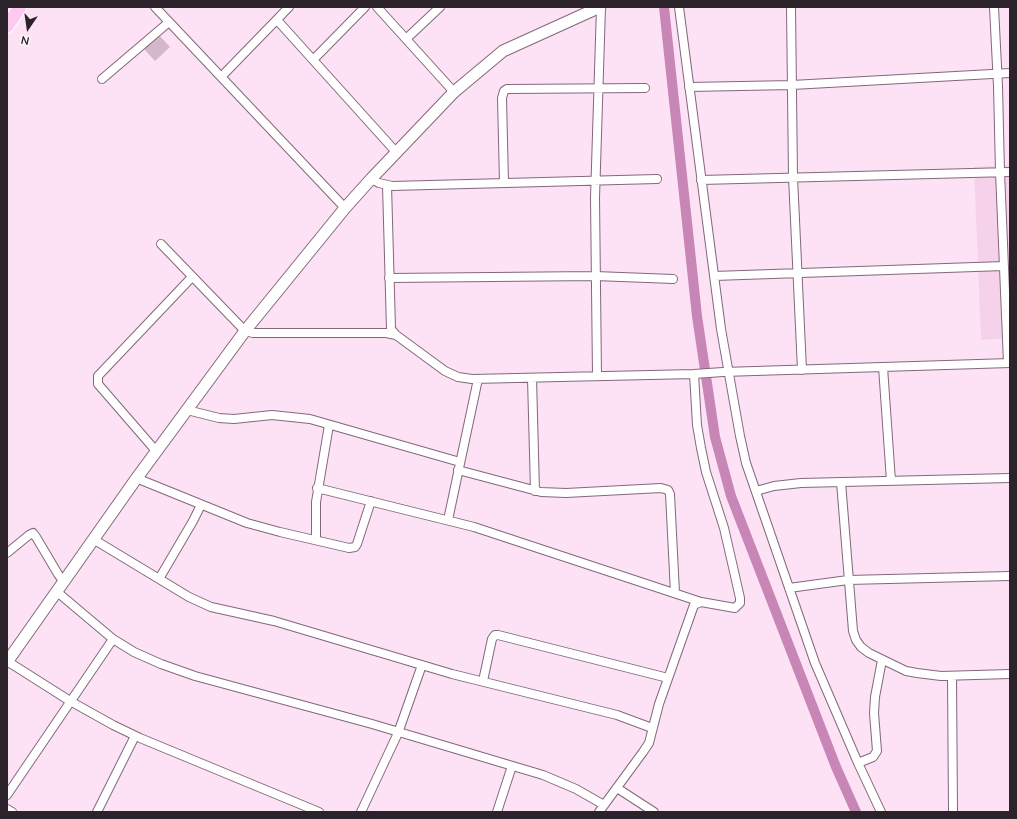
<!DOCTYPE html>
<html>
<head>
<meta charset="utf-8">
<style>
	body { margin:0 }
	#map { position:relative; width:1017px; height:819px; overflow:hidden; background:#fde1f5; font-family:"Nunito Sans",sans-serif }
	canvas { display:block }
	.frame { position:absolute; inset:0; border:8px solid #2c2229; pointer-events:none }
	.north { position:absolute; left:8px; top:8px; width:40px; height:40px; -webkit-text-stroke:3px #fcf6fa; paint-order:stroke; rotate:193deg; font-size:11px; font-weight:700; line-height:16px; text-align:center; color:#2c2229 }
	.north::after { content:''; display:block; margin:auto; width:14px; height:18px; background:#2c2229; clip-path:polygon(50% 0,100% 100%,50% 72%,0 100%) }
</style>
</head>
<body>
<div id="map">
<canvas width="1017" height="819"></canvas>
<div class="frame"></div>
<div class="north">N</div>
</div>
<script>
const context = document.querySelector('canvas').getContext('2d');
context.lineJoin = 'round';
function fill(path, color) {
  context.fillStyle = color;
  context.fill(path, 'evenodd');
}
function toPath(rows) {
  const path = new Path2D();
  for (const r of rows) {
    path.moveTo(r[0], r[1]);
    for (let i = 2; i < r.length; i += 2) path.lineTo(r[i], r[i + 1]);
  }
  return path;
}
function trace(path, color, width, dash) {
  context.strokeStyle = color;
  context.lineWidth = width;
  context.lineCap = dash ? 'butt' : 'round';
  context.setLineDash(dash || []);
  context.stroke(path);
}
const built = toPath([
	[1010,165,1010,338,981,340,974,167]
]);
const canal = toPath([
	[664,7,697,316,715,437,731,496,836,767,856,812]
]);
const building = toPath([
	[159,35,170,47,155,61,144,49]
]);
const minor = toPath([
	[155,7,345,208],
	[377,7,454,92],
	[679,7,721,329,740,436,746,463,815,663,858,763,881,812],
	[791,7,793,177,802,370],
	[994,7,998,86,1000,172,1008,363],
	[277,20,397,153],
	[406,39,440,7],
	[313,60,365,7],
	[221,77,289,7],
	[102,79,169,22],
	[689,87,792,85,1010,73],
	[371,179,379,183,392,186,657,179],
	[701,180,1010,172],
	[504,183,502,98,504,91,507,89,645,88],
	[387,185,391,329,396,335,445,371,458,377,472,379,694,374,723,372,1010,363],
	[161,244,245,331,253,333,386,333,396,335],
	[714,276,1004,266],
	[389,278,595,276,673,279],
	[883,367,891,481],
	[597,376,595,198,601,7],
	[532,378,535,491],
	[187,410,219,418,234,419,272,415,310,419,460,462],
	[156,451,98,384,98,376,192,277],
	[458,470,541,492,566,493,661,488,668,490,670,494,675,593],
	[136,478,247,523,280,532,349,548,355,547,357,544,371,501],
	[841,482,853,631,856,640,861,647,869,653,906,671,917,673,941,676,1010,674],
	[317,488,474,527,701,602],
	[756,491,774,486,801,483,1010,478],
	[448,520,478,379],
	[93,539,189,597,211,607,274,621,452,674,617,715,652,728],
	[316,540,316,502,329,425],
	[7,553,29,535,33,533,36,537,58,574,63,581],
	[159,579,193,521,201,505],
	[789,588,848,580,1010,576],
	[56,591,113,639,134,652,161,664,195,676,372,724,543,775,576,789,604,805],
	[7,661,70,701,113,725,140,738,319,812],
	[952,676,953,812],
	[483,681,492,639,495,635,498,635,668,678],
	[858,763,873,757,877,751,874,713,875,697,882,660],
	[617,788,654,812],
	[7,795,113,639],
	[7,809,12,812],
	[97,812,135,736],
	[361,812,398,733,422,665],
	[497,812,512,766],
	[599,812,643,752,649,743,659,704,694,605,701,602,735,608,740,603,740,598,733,567,724,528,706,472,701,448,697,425,694,374]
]);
const tertiary = toPath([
	[7,662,136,479,245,331,345,208,371,179,454,92,503,51,600,7]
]);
const primary = toPath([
	[7,26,20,7]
]);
fill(built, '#f5d2ea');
trace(canal, '#c786b6', 10);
fill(building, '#d3b8cb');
trace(minor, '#81697a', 10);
trace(tertiary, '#81697a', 13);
trace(primary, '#fff', 15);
trace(minor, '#fff', 8);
trace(tertiary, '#fff', 11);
trace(primary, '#fec9f1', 13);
</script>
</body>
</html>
